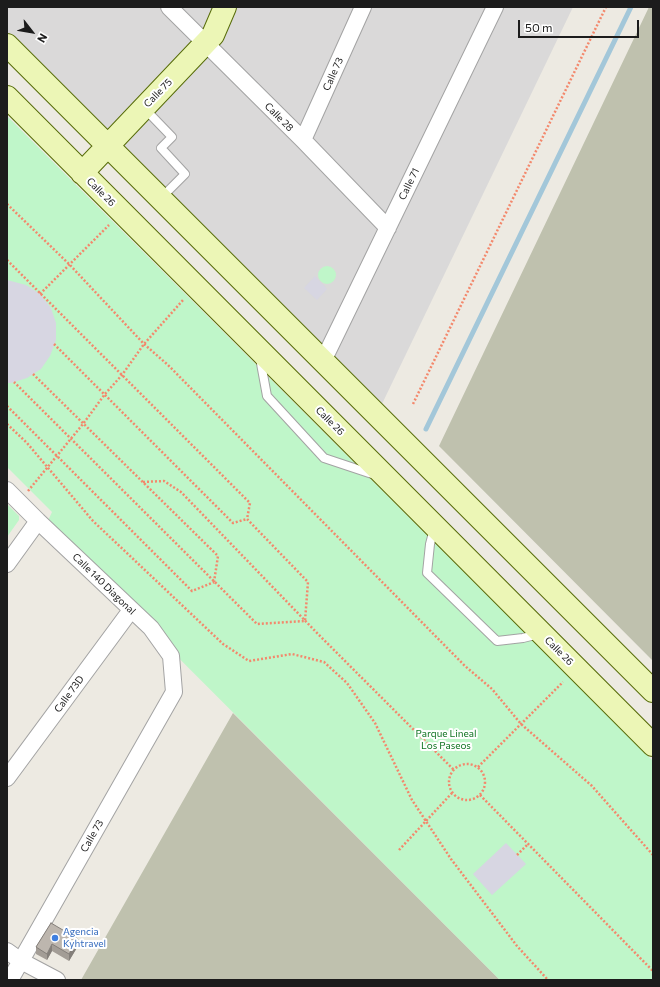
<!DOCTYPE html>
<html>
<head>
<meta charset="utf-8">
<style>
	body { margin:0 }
	#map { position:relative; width:660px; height:987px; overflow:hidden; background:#edeae2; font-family:Commissioner,sans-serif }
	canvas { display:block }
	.frame { position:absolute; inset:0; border:8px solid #1c1c1c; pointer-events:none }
	.north { position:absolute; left:12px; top:12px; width:40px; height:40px; -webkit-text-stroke:3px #fff; paint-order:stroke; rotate:121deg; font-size:11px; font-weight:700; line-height:16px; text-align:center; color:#1c1c1c }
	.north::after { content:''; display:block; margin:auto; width:14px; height:18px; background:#1c1c1c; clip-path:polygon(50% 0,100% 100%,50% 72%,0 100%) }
	.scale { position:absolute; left:518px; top:20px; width:121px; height:18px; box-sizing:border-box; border:2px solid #1c1c1c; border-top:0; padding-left:5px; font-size:12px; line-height:14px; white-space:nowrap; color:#1c1c1c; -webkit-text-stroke:3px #fff; paint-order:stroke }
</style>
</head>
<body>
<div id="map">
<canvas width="660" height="987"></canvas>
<div class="frame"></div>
<div class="north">N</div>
<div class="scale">50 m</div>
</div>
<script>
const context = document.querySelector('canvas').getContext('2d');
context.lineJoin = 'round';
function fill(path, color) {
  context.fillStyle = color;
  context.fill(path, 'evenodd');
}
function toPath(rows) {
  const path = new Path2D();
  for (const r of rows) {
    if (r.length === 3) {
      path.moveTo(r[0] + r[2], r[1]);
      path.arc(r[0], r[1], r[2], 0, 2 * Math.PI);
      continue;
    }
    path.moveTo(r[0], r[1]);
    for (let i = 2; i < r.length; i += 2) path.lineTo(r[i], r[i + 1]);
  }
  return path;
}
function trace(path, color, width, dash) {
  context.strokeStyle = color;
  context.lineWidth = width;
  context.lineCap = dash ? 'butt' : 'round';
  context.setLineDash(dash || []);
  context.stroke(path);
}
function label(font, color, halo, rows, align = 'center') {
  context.font = font + ' Commissioner,sans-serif';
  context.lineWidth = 4;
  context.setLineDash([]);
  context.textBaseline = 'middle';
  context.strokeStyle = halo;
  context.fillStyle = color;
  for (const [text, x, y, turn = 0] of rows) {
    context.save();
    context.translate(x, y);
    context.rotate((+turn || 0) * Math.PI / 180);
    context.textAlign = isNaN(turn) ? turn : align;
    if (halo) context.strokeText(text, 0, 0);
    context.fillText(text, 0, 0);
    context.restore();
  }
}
const residential = toPath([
	[7,7,573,7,381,406,7,40]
]);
const construction = toPath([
	[649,7,653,7,653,661,439,446],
	[233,713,500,980,81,980]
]);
const park = toPath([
	[7,116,653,761,653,980,500,980,46,525,52,512,7,467],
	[327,275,9],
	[7,504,19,516,19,520,7,537]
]);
const plaza = toPath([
	[315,276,327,289,317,300,304,288],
	[7,280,26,285,40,294,51,308,56,323,56,340,50,356,41,369,27,378,11,383,7,383],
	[506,843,526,864,492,895,473,874]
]);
const stream = toPath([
	[426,429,631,7]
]);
const path = toPath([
	[7,204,69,264,144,344,168,365,465,666,492,689,521,724,592,786,653,855],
	[7,260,250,503,247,519,308,582,305,621,257,624,14,382],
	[40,294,109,225],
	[54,344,233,523,247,519],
	[33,374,218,556,214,582],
	[413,404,606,7],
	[7,406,192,591,214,582],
	[7,424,27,443,93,521,223,644,249,661,292,654,324,662,347,683,375,723,412,800,451,859,517,946,548,980],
	[143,482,164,481,181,492,318,634,454,770],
	[28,491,83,424,105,394,122,375,144,344,184,299],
	[467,782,18],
	[478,767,563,682],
	[480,795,653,971],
	[399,850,452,793],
	[517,855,528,844]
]);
const lane = toPath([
	[144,108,172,137,161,148,185,174,161,198],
	[260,358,267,396,324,458,375,475],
	[434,529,430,544,427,573,497,641,523,638,539,634]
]);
const street = toPath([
	[169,7,303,140,388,228],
	[303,140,363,7],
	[323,361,495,7],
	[7,490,38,521,151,628,171,656,174,692,10,980],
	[7,564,38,521],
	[7,778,131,610],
	[7,951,21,961,57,980]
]);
const secondary = toPath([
	[7,45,653,691],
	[7,97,653,745],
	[82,173,213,35,225,7]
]);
const wall = toPath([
	[51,923,78,946,69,961,52,951,47,960,36,954,36,947]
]);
const shadedWall = toPath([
	[78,939,78,946,69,961,69,954],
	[52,944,52,951,47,960,47,954]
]);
const building = toPath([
	[51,923,78,939,69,954,52,944,47,954,36,947,51,923]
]);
const markers = [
	[55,938,4,"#3f7fe0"]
];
const streetNames = [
	["Calle 73",333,74,-66],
	["Calle 75",158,93,-46],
	["Calle 28",279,117,45],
	["Calle 71",409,184,-64],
	["Calle 26",101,192,45],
	["Calle 26",330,421,45],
	["Calle 140 Diagonal",104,584,44],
	["Calle 26",559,651,45],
	["Calle 73D",69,694,-54],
	["Calle 73",92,836,-60]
];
const parkNames = [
	["Parque Lineal",446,734],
	["Los Paseos",446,746]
];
const shopNames = [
	["Agencia",63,932],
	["Kyhtravel",63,944]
];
fill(residential, '#dad9d9');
fill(construction, '#bfc1ae');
fill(park, '#bff6c9');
fill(plaza, '#d7d6e2');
trace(stream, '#a3c7d9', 5);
trace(lane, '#a3a3a3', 10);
trace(street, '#a3a3a3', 18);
trace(secondary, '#576c09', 24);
trace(path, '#f3886c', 2.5, [2, 2]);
trace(lane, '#fff', 8);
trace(street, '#fff', 16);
trace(secondary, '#ecf6b6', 22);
fill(wall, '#a39d96');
fill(shadedWall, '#847f7a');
fill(building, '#bdb6ae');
trace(building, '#847f7a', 1);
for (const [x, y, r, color] of markers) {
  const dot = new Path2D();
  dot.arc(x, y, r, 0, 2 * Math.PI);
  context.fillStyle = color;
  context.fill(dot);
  trace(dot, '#fff', 1.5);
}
label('10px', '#1c1c1c', '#fff', streetNames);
label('10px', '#107422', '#fff', parkNames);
label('10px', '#366cbe', '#fff', shopNames, 'left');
</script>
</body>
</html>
